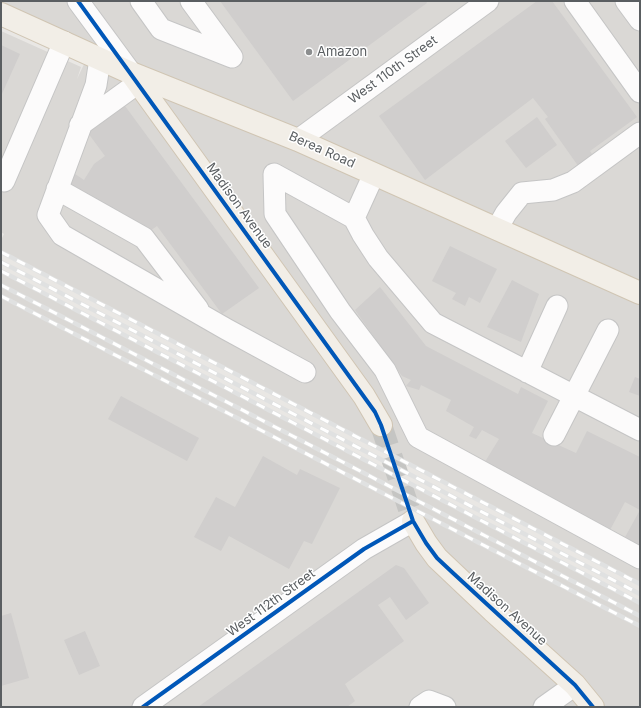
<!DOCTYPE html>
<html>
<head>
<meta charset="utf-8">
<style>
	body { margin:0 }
	#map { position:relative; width:641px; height:708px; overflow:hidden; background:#e9e7e4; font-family:Inter,sans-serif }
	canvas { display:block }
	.frame { position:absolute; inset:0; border:2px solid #5a5e61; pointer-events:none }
</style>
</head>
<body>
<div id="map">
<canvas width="641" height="708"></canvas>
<div class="frame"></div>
</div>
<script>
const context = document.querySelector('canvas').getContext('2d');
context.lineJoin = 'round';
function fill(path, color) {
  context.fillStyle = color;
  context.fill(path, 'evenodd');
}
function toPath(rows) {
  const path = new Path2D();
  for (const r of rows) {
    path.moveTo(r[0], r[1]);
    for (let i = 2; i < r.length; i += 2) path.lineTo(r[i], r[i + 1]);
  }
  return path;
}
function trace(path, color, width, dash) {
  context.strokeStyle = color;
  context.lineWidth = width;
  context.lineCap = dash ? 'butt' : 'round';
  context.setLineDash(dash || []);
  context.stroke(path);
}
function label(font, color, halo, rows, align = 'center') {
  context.font = font + ' Inter,sans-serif';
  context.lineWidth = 3;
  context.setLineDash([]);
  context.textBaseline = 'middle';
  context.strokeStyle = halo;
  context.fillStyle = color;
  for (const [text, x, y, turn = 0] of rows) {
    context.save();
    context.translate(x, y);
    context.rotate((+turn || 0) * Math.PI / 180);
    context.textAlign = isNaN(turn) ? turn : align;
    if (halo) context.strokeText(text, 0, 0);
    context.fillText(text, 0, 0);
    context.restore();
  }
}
const industrial = toPath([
	[1,1,640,1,640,584,1,252,1,240,4,234,1,232,1,31,81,67,77,79,89,54,1,14],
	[1,271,640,603,640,707,1,707]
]);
const building = toPath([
	[220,1,426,1,427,3,293,101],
	[537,1,552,1,637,117,590,151,596,160,581,170,545,119,548,117,533,98,425,180,379,116],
	[1,45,20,54,1,96],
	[125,106,259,288,222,314,157,226,143,236,66,188,75,174,84,180,94,164,105,156,88,133],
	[537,117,557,145,526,168,505,141],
	[450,246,497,269,480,303,469,297,465,306,452,299,456,293,432,281],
	[512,280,539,294,521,342,487,327],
	[380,287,426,346,518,394,521,387,548,401,532,433,576,453,587,431,640,457,640,548,624,539,640,510,625,502,610,530,483,465,499,439,482,430,476,439,469,436,474,427,446,411,451,400,421,385,419,390,406,386,411,380,402,376,355,310],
	[635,377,640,379,640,396,629,392],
	[121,396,199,438,187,461,108,419],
	[263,456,297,475,300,469,340,488,312,544,304,541,289,569,229,536,221,551,194,537,216,497,235,507],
	[396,565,404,568,429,603,406,620,390,597,378,605,404,641,345,684,355,701,347,707,198,707],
	[11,613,29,678,1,686,1,616],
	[85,631,100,666,79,675,64,640]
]);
const majorTunnel = toPath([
	[381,425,413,521]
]);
const minor = toPath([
	[78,1,131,73],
	[141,1,161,29,232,57],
	[191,1,232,57],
	[575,1,640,92],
	[626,1,640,20],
	[100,59,96,85,48,215,62,235,226,329,305,372],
	[80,125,138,83],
	[298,140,488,1],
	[374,174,354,218,274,174,275,214,340,311,385,370,418,437,640,558],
	[4,181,64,42],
	[57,189,144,238,198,309],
	[354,218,363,235,378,258,433,323,640,430],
	[497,229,506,213,522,193,553,190,573,182,640,133],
	[527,372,557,306],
	[554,435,608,330],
	[143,707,364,549,413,521],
	[420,707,429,701,445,707],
	[544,707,575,685]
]);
const major = toPath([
	[1,14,131,73,298,140,640,293],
	[131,73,364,396,381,425],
	[413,521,426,543,437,558,493,611,575,685,593,707]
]);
const rail = toPath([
	[1,252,640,584],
	[1,262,640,594],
	[1,271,640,603],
	[1,285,640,616],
	[1,296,640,626]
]);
const cycleway = toPath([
	[78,1,375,412,381,425,413,521,426,543,437,558,453,573,575,685,593,707],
	[143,707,364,549,413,521]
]);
const markers = [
	[309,52,4,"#8c8e8f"]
];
const poiNames = [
	["Amazon",317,52]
];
const streetNames = [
	["West 110th Street",393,70,-36],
	["Berea Road",322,150,24],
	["Madison Avenue",239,206,54],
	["West 112th Street",271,603,-36],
	["Madison Avenue",507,609,42]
];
fill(industrial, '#dad8d5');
fill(building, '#d0cecd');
trace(majorTunnel, '#c5c5c3', 22, [22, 11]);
trace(minor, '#c5c5c5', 23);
trace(major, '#d0c5b3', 24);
trace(minor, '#fcfbfb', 21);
trace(major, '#f2eee7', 22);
trace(rail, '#e0e1e1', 4.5);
trace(rail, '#fff', 3, [9]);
trace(cycleway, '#0057b8', 4);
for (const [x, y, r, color] of markers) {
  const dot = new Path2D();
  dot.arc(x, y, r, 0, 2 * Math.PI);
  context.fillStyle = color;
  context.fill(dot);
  trace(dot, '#fff', 1.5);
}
label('13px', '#5a5e61', '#fff', poiNames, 'left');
label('13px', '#5a5e61', '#fff', streetNames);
</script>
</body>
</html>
